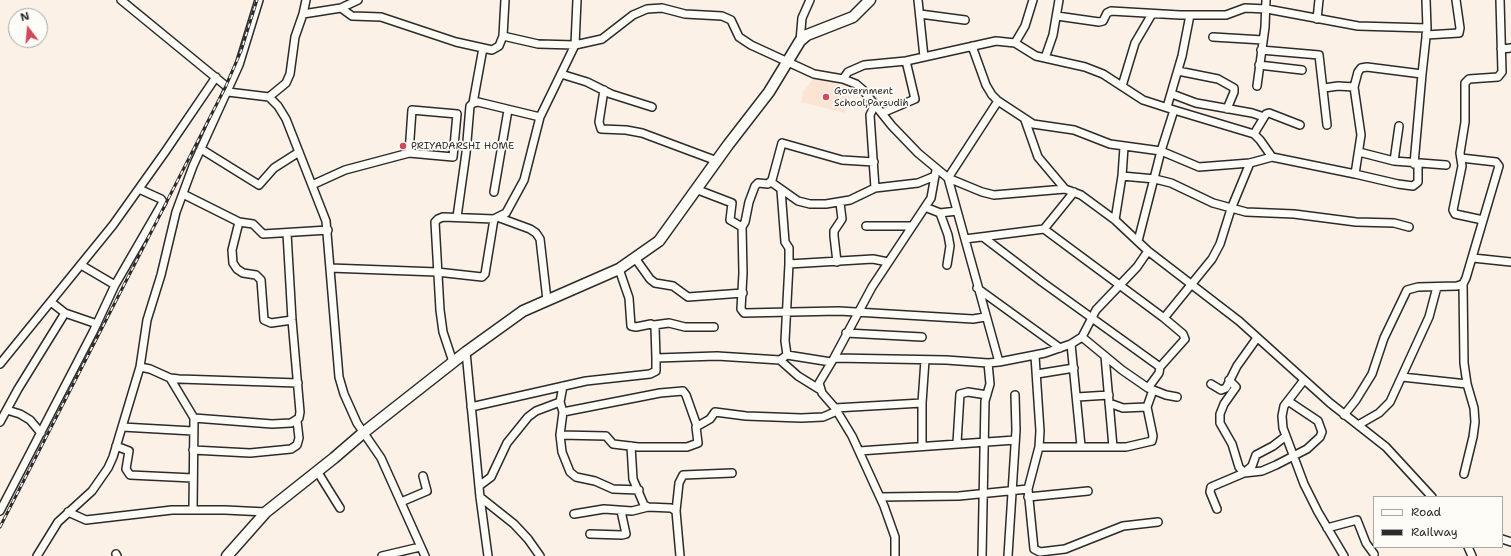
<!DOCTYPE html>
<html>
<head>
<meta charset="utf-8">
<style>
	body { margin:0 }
	#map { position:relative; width:1511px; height:556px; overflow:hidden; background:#fcf1e7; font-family:"Shantell Sans",sans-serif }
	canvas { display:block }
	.legend { position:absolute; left:1373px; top:496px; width:130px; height:52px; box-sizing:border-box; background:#fdfcf7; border:1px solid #a9a8a5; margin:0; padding:5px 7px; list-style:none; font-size:12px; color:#2b2b2b }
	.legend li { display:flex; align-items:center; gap:8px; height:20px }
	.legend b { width:20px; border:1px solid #a9a8a5 }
	.north { position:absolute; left:8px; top:8px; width:40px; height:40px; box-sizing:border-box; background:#fdfcf7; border:1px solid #a9a8a5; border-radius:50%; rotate:344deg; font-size:11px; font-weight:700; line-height:16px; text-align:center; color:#2b2b2b }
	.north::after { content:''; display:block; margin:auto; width:14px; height:18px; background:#d1495b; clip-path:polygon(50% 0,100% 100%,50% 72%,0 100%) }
</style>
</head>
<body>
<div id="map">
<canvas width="1511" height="556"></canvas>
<ul class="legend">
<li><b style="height:5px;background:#fdfcf7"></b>Road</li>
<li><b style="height:5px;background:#2b2b2b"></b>Railway</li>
</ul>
<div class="north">N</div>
</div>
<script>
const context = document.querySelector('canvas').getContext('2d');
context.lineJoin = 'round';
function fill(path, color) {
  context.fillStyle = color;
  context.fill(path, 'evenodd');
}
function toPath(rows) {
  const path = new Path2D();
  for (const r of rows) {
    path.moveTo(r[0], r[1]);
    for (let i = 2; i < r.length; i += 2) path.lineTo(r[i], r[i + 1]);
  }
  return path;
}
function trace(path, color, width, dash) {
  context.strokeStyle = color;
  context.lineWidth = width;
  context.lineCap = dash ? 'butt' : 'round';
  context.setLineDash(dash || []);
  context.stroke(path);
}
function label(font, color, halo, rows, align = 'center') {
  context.font = font + ' "Shantell Sans",sans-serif';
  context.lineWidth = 3.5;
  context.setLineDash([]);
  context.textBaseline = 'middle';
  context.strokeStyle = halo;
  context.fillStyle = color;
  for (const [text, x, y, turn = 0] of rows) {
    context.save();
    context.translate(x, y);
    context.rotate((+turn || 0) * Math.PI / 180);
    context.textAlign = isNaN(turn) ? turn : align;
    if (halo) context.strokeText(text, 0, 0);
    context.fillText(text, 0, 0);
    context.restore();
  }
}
const built = toPath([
	[815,76,852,89,845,113,801,102,803,92]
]);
const minor = toPath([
	[121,0,226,86,228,92,269,97,278,106,286,119,326,221,339,377,344,394,357,423,381,458,425,556],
	[577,0,575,45,602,39,633,15,647,9,662,8,685,14,722,16,731,20,739,37,751,45,814,74,843,79,856,84,863,90,892,126,918,153,948,178,982,192,994,195,1065,189,1081,195,1115,220,1148,251,1239,321,1330,403,1386,447,1432,497],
	[918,0,924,57],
	[341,8,352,16,381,17,456,42,492,50,499,46,503,36,505,0],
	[303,14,306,0],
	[920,14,965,20],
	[1057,16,1099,22,1103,21,1107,13,1111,11,1180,15,1226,15,1245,8,1267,9,1358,26,1427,28],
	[1317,19,1319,0],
	[1426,35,1459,33,1460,28,1456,0],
	[1213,37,1263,40],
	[800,41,802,18,810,0],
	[1015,43,1025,26,1033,0],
	[972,46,986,85,992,95,998,101,1033,124,1074,130,1110,144,1161,151,1199,167,1250,163,1272,157],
	[1501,49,1511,48],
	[1261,50,1319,55,1327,125],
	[1045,58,1085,67,1103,74,1143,100,1174,110,1161,151,1138,241],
	[1259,65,1302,70],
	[1178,71,1218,79,1234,88,1234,92,1227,109],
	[561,74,587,82,611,94,652,107],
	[843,79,848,72,864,65,906,61,996,41,1015,43,1036,56,1045,58,1053,35,1059,0],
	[1122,86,1135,43,1152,14],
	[1257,86,1265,27,1266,0],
	[1324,88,1338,86,1354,87],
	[604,90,599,122,601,129,626,130,642,133,717,161],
	[1172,94,1196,103,1252,113,1264,117],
	[269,97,286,83,290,74,295,37,303,14,341,8,358,0],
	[473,103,483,48],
	[875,104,870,115,875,188],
	[1167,107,1182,56,1190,15],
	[1174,110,1254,134,1260,140,1272,157,1355,174,1361,135,1354,87,1358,72,1361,68,1367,67,1422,74,1427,28,1426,0],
	[882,113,915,99,906,61],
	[1025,120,1038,157,1065,189],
	[1254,134,1266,114,1269,113,1300,125],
	[201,149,259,185,274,168,299,152],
	[1359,152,1394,161,1446,165],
	[1394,161,1399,126],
	[1414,164,1422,74],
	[1355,174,1398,184,1413,186,1418,182,1418,164],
	[1122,176,1155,179,1171,183,1213,203,1246,212,1294,214,1356,222,1394,223,1409,227],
	[771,182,798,201,810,204,826,204,850,200,875,188,918,183,935,176],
	[312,185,345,170,409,153,412,110,457,114,453,157,409,153],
	[698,190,732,203,730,220,742,227,743,273,741,309,744,313,839,311,973,319,985,317],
	[781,190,785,242,789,248,789,264],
	[494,192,508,110],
	[183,194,239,222,253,224,263,234,328,230],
	[925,207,940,213,957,211],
	[940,213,948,235,950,246,947,265],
	[457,217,466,153,470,106,473,103,478,102,540,117],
	[500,218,530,229,536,233,540,239,547,300],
	[1115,220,1122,176,1124,147],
	[1483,220,1455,214,1453,210,1462,166,1460,153,1465,122,1465,83,1469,79,1498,77,1502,72,1500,0],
	[239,222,232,250,233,263,237,269,243,273,256,275,261,280,264,320,271,323,292,320],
	[866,226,912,226],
	[742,227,745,222,749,202,755,186,758,183,768,184,772,180,782,143,842,160,874,162],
	[1044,229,1074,192],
	[983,237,1042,282,1160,367],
	[965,239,1044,229,1164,318,1212,259,1220,244,1231,209,1250,163],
	[635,258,650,279,655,283,673,286,688,297,743,293],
	[1473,258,1511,262],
	[837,262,834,236,834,231,842,219,840,203],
	[81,265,115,285],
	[330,268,437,272,482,277,485,274,494,219],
	[619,269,629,298,631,326,636,327,651,324,655,327,656,358,717,356,780,360,787,355,831,362],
	[1463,284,1464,363,1467,384,1474,408,1475,422,1473,437,1464,474],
	[977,288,1060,348],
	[51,302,65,313,97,324],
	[654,325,669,323,685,327,714,327],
	[846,333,922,337],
	[1082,337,1122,370,1148,388,1166,395,1177,397],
	[1071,344,1081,446],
	[466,352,480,497,488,556],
	[787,355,785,341,789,264,873,259,888,262],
	[1035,356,1040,431,1039,447,1028,489,1034,549,1040,552,1065,549,1123,526,1158,522],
	[1105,356,1113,447],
	[834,358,872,287,931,198,936,170],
	[780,360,798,376,819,389],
	[453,362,443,332,440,310,435,222,438,219,443,217,494,219,506,213,524,180,540,117,575,45,538,44,503,36],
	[999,362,1045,353,1071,344,1082,337,1096,310,1137,267,1148,251],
	[0,364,113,225,165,152,216,77],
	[140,367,150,369,170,378,179,379,298,383],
	[1037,374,1074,368],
	[1402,377,1467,384],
	[170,378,194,418,193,510],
	[1229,380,1236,387,1224,404,1220,414,1220,423,1232,444,1239,467,1244,473,1262,471,1276,465,1307,449,1320,437,1322,432,1318,421,1288,401],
	[1304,380,1284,406,1282,416,1283,428,1304,484,1318,512,1344,556],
	[1211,384,1221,390,1226,388,1237,366,1257,338],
	[1148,388,1159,373,1160,367,1185,339,1183,334,1164,318],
	[1077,397,1109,395],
	[560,402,563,412,560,435,562,452,570,472,576,477,595,481,613,489,639,490],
	[922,403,925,360],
	[1109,403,1123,408,1147,407],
	[471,407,586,381,650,374,656,371,656,358],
	[835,408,922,403,922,445],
	[7,410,20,414,30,420,41,433],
	[563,412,660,393,683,391,686,395,697,426],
	[1344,415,1356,400,1372,374,1384,338,1407,290,1418,287,1457,286,1463,284,1466,278,1499,166,1496,162,1461,158],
	[194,418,272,424,291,423,299,418,300,412,292,320,287,233],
	[0,422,18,389,65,313],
	[1358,425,1379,413,1390,402,1429,317,1437,287],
	[122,427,193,431],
	[560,435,606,436,613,444,638,447,687,447,698,443,696,427,710,419,715,412,746,416,801,418,823,417,837,411],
	[957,443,960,394,968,392,987,395],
	[116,446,129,451,126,469,130,475,193,478],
	[631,446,633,479,644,505,648,507,671,508,676,511,680,556],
	[1039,447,1126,447,1152,441,1153,436,1147,407,1153,390],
	[193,450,250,453,291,449,297,445,299,438,297,421],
	[859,451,1015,440],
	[317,471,340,508],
	[479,486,491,477,507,443,528,417,536,411,560,402,563,386],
	[480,497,514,524,528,539,540,556],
	[880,497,959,496,1028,489],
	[1028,497,1088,491],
	[401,502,427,491,423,476],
	[1217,509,1210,492,1211,487,1244,473,1252,466,1256,455,1273,446,1286,436],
	[0,511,93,332,115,285,163,202,161,199,139,189],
	[676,511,679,483,683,475,732,473],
	[68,512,86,520,172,510,225,510,266,512],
	[574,514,604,509,632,511,648,507],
	[1327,528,1357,520,1366,543,1374,554],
	[590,534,622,535,626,534,621,511],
	[1502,539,1511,542],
	[1468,547,1472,556],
	[116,554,117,556],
	[37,556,58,522,92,491,108,468,113,457,140,367,147,320,161,275,176,212,193,166,239,65,259,0],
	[382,556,420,547],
	[895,556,895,537,884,506,852,436,835,408,822,393,819,383,834,358,946,360,988,363,999,362,948,178,998,101],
	[982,556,985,401,990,384,988,363],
	[1008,556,1016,430,1015,395]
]);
const secondary = toPath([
	[227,556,266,512,334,458,363,433,466,352,523,311,619,269,659,241,728,145,769,92,800,41,807,35,853,17,870,0]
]);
const rail = toPath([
	[0,527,226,86,241,51,257,0]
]);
const markers = [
	[826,97,4,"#d1495b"],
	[403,146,4,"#d1495b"]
];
const poiNames = [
	["Government",834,91],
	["School,Parsudih",834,103],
	["PRIYADARSHI HOME",411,146]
];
fill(built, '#fbe4d4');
trace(minor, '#2b2b2b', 10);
trace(secondary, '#2b2b2b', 13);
trace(minor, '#fdfcf7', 7);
trace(secondary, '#fdfcf7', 10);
trace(rail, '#2b2b2b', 3);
trace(rail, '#fdfcf7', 1.5, [4.5]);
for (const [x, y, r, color] of markers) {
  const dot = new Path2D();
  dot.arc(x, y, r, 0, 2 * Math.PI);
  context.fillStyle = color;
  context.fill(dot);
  trace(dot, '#fdfcf7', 1.5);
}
label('10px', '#2b2b2b', '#fdfcf7', poiNames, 'left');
</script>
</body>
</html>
